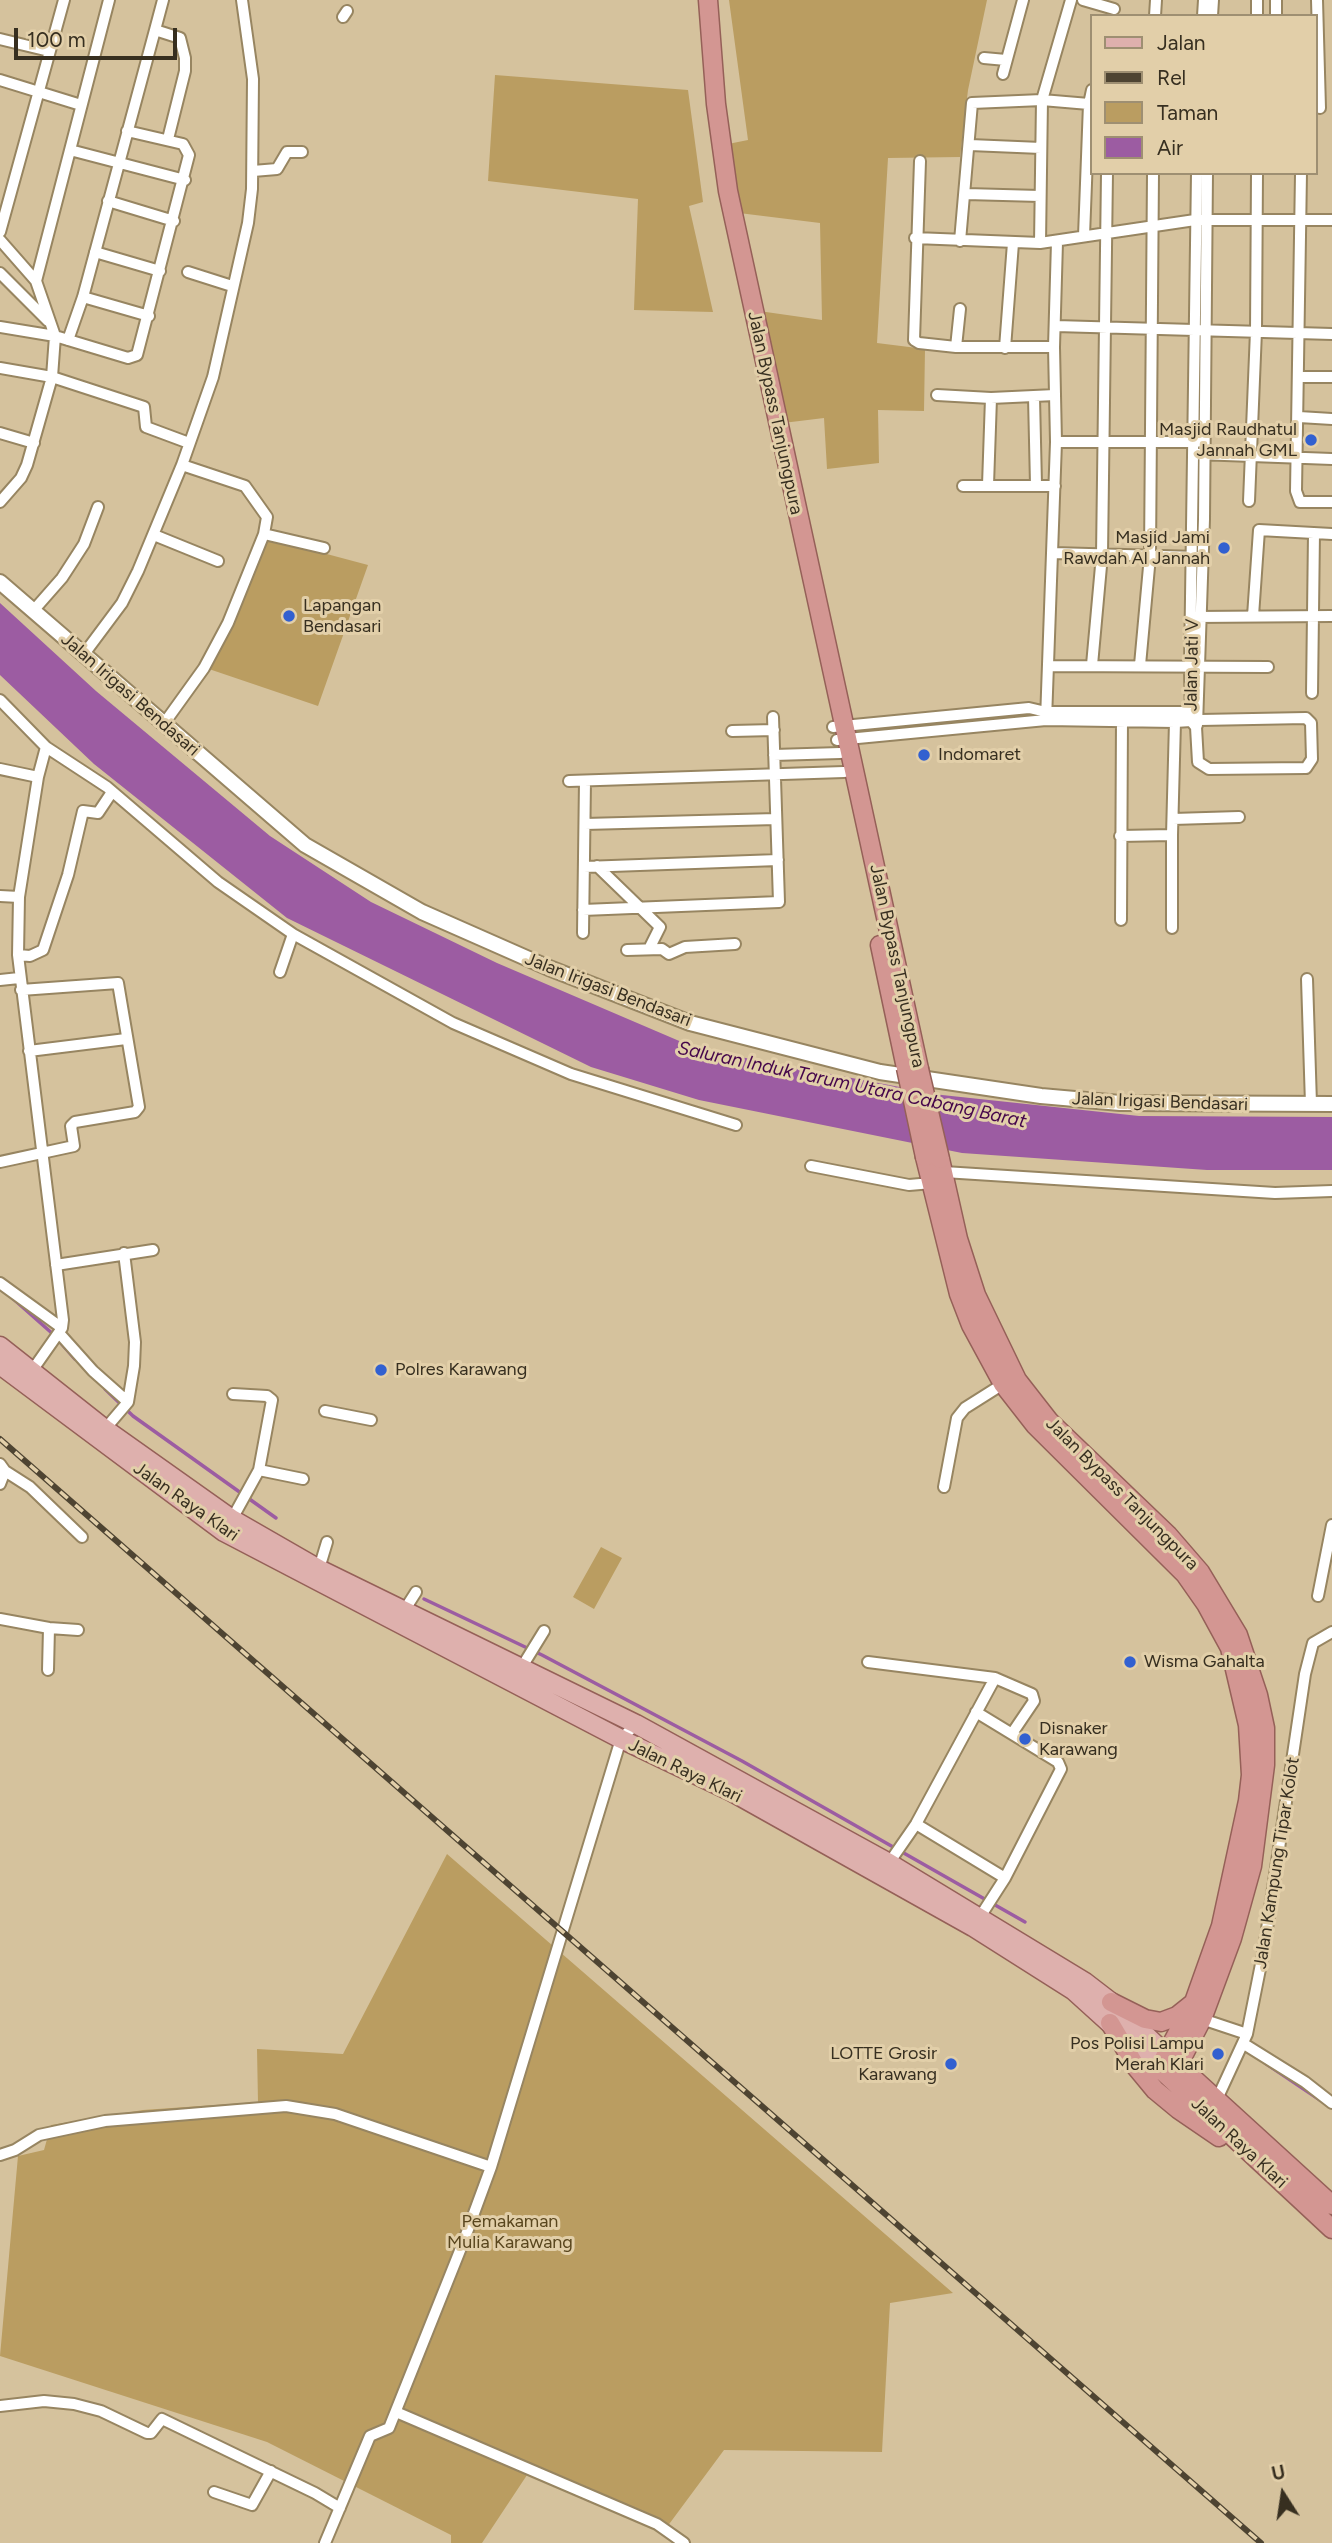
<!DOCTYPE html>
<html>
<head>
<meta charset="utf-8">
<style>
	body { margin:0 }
	#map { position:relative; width:1332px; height:2543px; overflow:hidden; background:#d5c29d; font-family:Figtree,sans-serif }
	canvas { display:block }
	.legend { position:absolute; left:1090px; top:14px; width:228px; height:161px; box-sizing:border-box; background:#e2cfa9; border:2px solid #9e8f72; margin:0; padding:9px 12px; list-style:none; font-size:21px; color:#372f20 }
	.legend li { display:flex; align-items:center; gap:14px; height:35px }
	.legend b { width:35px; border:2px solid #9e8f72 }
	.north { position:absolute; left:1248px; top:2459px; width:70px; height:70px; -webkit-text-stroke:5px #e2cfa9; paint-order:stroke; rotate:348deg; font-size:19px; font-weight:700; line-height:28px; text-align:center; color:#372f20 }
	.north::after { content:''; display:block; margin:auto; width:24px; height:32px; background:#372f20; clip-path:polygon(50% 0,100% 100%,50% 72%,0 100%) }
	.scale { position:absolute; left:14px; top:28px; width:163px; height:32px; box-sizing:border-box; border:4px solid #372f20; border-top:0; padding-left:9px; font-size:21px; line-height:24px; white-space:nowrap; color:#372f20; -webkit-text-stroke:5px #e2cfa9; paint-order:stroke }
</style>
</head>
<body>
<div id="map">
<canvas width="1332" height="2543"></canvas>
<ul class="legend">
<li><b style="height:9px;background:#deb0ad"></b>Jalan</li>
<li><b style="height:9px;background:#4e4432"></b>Rel</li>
<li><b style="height:19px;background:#ba9d61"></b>Taman</li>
<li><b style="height:19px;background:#9c5ca2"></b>Air</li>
</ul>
<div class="north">U</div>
<div class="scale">100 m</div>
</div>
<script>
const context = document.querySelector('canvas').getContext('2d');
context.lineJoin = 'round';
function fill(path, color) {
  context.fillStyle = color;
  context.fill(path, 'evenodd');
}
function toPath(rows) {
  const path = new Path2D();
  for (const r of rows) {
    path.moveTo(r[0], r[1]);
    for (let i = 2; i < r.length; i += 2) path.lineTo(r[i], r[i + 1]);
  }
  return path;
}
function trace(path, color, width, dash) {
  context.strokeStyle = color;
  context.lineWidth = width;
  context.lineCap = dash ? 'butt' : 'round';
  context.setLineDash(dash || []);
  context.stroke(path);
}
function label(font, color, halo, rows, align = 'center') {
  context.font = font + ' Figtree,sans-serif';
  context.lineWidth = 6;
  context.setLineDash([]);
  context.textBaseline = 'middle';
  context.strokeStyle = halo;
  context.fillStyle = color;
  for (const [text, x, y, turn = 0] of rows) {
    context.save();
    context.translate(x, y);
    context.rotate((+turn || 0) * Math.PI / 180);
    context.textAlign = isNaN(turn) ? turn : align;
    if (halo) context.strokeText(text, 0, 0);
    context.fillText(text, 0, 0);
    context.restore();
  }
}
const green = toPath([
	[729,0,987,0,968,90,960,157,888,158,877,343,925,349,924,411,878,410,879,463,827,469,824,418,783,423,759,311,822,320,820,223,739,213,728,144,748,140],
	[495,75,688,90,703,202,689,206,713,312,634,310,638,199,488,181],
	[263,537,368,565,318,706,206,668],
	[601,1547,622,1558,594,1609,573,1597],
	[447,1854,953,2293,890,2303,882,2452,724,2450,664,2531,527,2475,482,2543,451,2543,451,2535,267,2442,0,2356,18,2156,44,2150,51,2125,143,2110,258,2102,257,2049,343,2054]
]);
const water = toPath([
	[0,603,96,691,270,836,371,902,497,963,698,1049,942,1095,1139,1116,1332,1117,1332,1170,1207,1170,962,1153,699,1100,591,1067,287,918,94,764,0,675]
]);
const stream = toPath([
	[10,1296,54,1335],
	[61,1343,75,1359],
	[105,1389,133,1416,276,1518],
	[424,1599,542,1655,742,1761,1025,1922],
	[1265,2063,1320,2100]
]);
const minor = toPath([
	[163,0,155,30,180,38,185,58,185,71,168,139],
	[1083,0,1114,9],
	[1317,0,1320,108],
	[1155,16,1156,0],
	[1203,16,1204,0],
	[1212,16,1213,0],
	[1257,16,1257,0],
	[1276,16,1276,0],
	[343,17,347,11],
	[0,39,49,51],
	[984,58,1006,60],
	[1003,74,1023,0],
	[0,80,81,105],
	[970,145,1041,148],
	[70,150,185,180],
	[920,161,914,340,919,343,956,347,1054,347],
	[253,171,277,169,287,152,302,152],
	[1301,173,1296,491,1300,502,1332,502],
	[966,194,1040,196],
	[108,201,174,221],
	[0,232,64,0],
	[1084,236,1089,104,1092,90],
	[915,238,1040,243,1195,220,1332,220],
	[0,240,36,281,55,336,52,377,27,465,21,478,0,502],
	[960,241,972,103,1042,100,1089,104],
	[1057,242,1054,347,1056,442,1046,720,1175,722,1191,721,1200,720,1306,718,1311,723,1312,759,1306,768,1209,769,1198,762,1196,727,1191,721,1190,668,1197,173],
	[1040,243,1042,100,1071,0],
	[95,252,160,271],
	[188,272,232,286],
	[0,273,48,321],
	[36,281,109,0],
	[83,297,149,316],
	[1056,326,1332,334],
	[0,327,55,336,128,358,137,355,189,155,183,144,127,131],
	[68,340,83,297,155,30],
	[956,347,960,309],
	[1005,348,1013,243],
	[0,368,52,377,144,407,146,427,189,443],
	[1300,377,1332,377],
	[937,395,991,398,1055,395],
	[1034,397,1036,485],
	[1299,417,1332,419],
	[0,433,34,443],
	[1056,442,1197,442],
	[1198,454,1332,459],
	[182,465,245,486,267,517,264,534],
	[988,485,991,398],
	[963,486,1055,486],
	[1249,501,1256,331,1257,173],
	[154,535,218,561],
	[1053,553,1197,557],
	[33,611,62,578,84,544,98,507],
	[1253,616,1259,530,1332,534],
	[1195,617,1332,616],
	[84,654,122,603,138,571,182,465,213,377,248,223,252,189,253,79,242,0],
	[1092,665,1102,555,1107,173],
	[1140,665,1150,556,1153,173],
	[1049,666,1268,667],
	[1312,693,1314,533],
	[0,700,46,747,107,787,218,882,293,934,453,1023,571,1074,736,1125],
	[163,725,204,668,228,623,264,534,324,548],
	[1197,725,1204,519,1207,173],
	[833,727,1029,708,1046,712,1191,712],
	[732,731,774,730],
	[837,740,1046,720],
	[774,755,840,753],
	[0,769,38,777],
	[569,781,844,772],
	[1173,819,1239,817],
	[585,824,776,819],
	[1172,835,1172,928],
	[1120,836,1172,835,1175,722],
	[597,866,660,927,649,949],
	[584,867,778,860],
	[0,896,19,897],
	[583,910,779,902,773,717],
	[1121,920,1122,717],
	[583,933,585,781],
	[627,950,662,949,669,954,685,947,735,944],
	[18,955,30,956,43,950,68,875,83,811,98,813,112,792],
	[280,972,293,934],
	[1307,979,1311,1104],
	[0,980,19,978],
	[29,1051,126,1039],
	[0,1162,74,1146,71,1126,75,1122,135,1112,139,1107,118,983,21,990],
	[811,1166,909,1185,932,1183],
	[944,1172,1275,1193,1332,1191],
	[56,1265,153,1250],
	[0,1283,62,1328],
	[59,1333,93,1371,128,1402],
	[29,1375,62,1328,63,1320,18,955,19,897,38,777,46,747],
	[325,1411,371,1420],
	[105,1429,128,1402,134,1366,135,1342,124,1253],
	[0,1464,5,1471,0,1484],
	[259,1470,303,1479],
	[5,1471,30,1487,82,1537],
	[944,1487,957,1418,965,1408,1003,1384],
	[232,1519,259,1470,272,1400,267,1396,233,1394],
	[318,1572,327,1542],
	[1318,1596,1332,1525],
	[402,1614,416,1592],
	[0,1619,49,1628,78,1630],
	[868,1662,995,1678,1032,1694,1034,1701,1013,1732],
	[48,1670,49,1628],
	[520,1670,544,1631],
	[976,1712,1058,1762,1061,1769,1005,1878,978,1920],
	[916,1824,1005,1878],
	[889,1863,916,1824,995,1678],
	[1202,2019,1247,2034],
	[1244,2044,1305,2082,1332,2103],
	[1217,2099,1247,2034,1264,1949,1305,1674,1313,1643,1332,1632],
	[0,2155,15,2150,39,2135,105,2121,286,2106,335,2114,491,2167],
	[0,2406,44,2401,74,2404,101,2411,147,2433,151,2433,162,2419,315,2493,340,2508],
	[396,2412,657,2524,684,2543],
	[214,2492,252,2505,271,2471],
	[325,2543,370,2436,389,2428,463,2243,491,2167,621,1739,636,1724]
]);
const tertiary = toPath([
	[0,582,305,845,422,912,549,968,690,1023,880,1072,1041,1096,1120,1103,1332,1104]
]);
const primary = toPath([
	[0,1346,105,1429,232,1519,319,1569,636,1724,889,1863,1085,1982,1111,2002,1168,2056],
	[0,1365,224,1532,621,1739,732,1792,973,1927,1074,1991,1159,2068]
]);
const trunk = toPath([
	[708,0,716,104,728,191,919,1069],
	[880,945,906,1068],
	[925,1157,959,1294,971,1325,1003,1384,1035,1425,1185,1574,1206,1604,1230,1648,1248,1725,1251,1775,1248,1801,1221,1926,1194,2002,1159,2068,1332,2229],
	[940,1159,958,1239,976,1295,1017,1380,1049,1421,1168,1535,1200,1572,1238,1635,1258,1695,1265,1728,1265,1765,1252,1866,1232,1938,1202,2019,1171,2079],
	[1111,2002,1145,2019,1161,2022,1177,2016,1192,2004],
	[1110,2023,1136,2067,1155,2090,1178,2109,1219,2137],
	[1173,2060,1332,2205]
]);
const rail = toPath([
	[0,1439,1261,2543]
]);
const trunkBridge = toPath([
	[906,1068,925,1157],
	[919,1069,940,1159]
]);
const markers = [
	[1311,440,7,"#3260d0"],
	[1224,548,7,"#3260d0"],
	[289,616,7,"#3260d0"],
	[924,755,7,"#3260d0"],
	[381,1370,7,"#3260d0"],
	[1130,1662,7,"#3260d0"],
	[1025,1739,7,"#3260d0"],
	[1218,2054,7,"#3260d0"],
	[951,2064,7,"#3260d0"]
];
const streetNames = [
	["Jalan Bypass Tanjungpura",775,413,78],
	["Jalan Jati V",1192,665,-89],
	["Jalan Irigasi Bendasari",130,695,41],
	["Jalan Bypass Tanjungpura",897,966,78],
	["Jalan Irigasi Bendasari",608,990,21],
	["Jalan Irigasi Bendasari",1160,1102,2],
	["Jalan Bypass Tanjungpura",1122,1494,45],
	["Jalan Raya Klari",186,1502,35],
	["Jalan Raya Klari",685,1771,26],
	["Jalan Kampung Tipar Kolot",1277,1863,-81],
	["Jalan Raya Klari",1239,2143,43]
];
const poiNames = [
	["Masjid Raudhatul",1297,430,"right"],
	["Jannah GML",1297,451,"right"],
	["Masjid Jami",1210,538,"right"],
	["Rawdah Al Jannah",1210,559,"right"],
	["Lapangan",303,606],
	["Bendasari",303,627],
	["Indomaret",938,755],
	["Polres Karawang",395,1370],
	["Wisma Gahalta",1144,1662],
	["Disnaker",1039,1729],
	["Karawang",1039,1750],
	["Pos Polisi Lampu",1204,2044,"right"],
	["Merah Klari",1204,2065,"right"],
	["LOTTE Grosir",937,2054,"right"],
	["Karawang",937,2075,"right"]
];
const parkNames = [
	["Pemakaman",510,2222],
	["Mulia Karawang",510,2243]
];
const waterNames = [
	["Saluran Induk Tarum Utara Cabang Barat",852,1085,12]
];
fill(green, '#ba9d61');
fill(water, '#9c5ca2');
trace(stream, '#9c5ca2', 3.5);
trace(minor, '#978561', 14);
trace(tertiary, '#978561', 18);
trace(primary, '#956058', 21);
trace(trunk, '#956058', 21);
trace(minor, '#fff', 10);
trace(tertiary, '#fff', 14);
trace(primary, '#deb0ad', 18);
trace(trunk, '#d39692', 18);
trace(rail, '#4e4432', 6);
trace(rail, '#e2cfa9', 3.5, [10]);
trace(trunkBridge, '#956058', 21, []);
trace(trunkBridge, '#d39692', 18);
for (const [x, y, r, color] of markers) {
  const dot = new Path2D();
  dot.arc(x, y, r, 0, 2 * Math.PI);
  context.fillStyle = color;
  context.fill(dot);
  trace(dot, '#e2cfa9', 2.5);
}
label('18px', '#372f20', '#e2cfa9', streetNames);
label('18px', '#372f20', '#e2cfa9', poiNames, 'left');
label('18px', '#59461e', '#e2cfa9', parkNames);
label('italic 19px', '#45064b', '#e2cfa9', waterNames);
</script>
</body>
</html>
